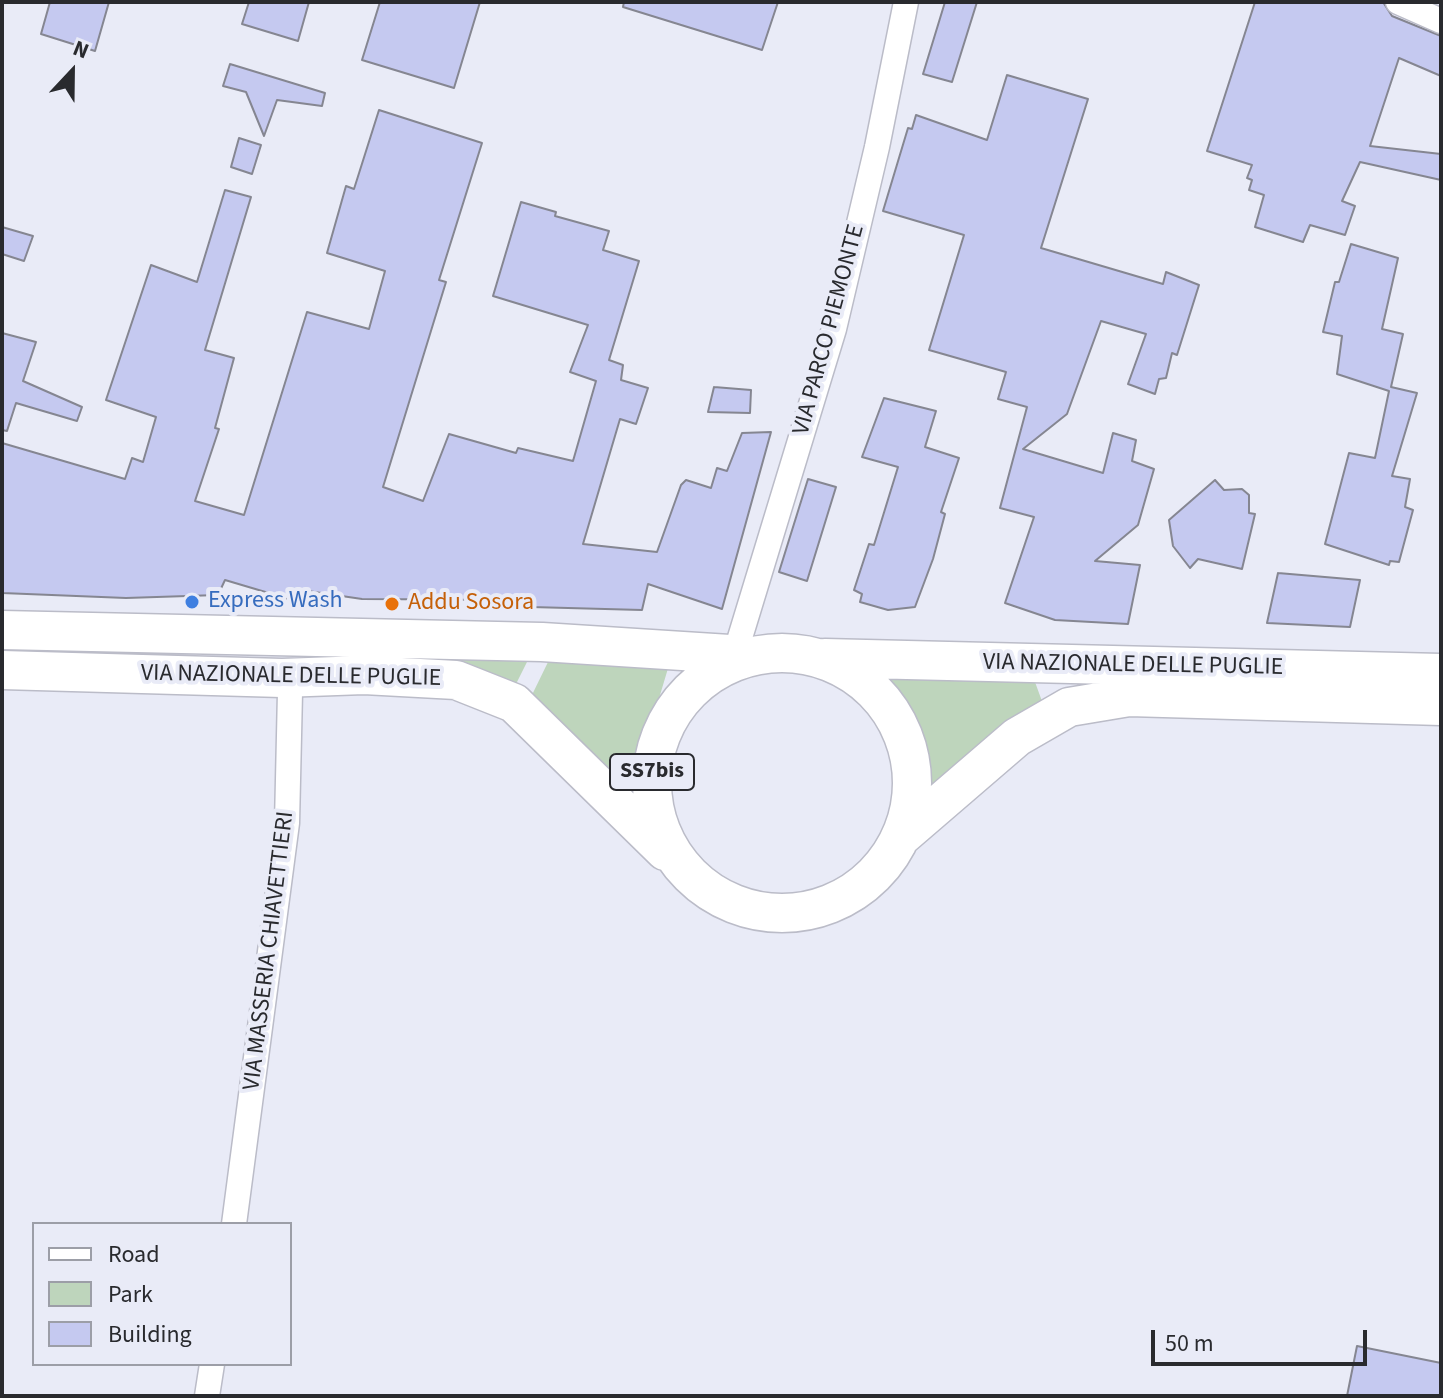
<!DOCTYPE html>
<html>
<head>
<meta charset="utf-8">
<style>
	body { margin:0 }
	#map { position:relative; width:1443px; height:1398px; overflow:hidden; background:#e9ebf7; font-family:"Source Sans 3",sans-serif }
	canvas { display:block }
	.frame { position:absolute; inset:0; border:4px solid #292a2e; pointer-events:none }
	.legend { position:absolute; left:32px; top:1222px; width:260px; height:144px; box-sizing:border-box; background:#e9ebf7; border:2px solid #9c9ea7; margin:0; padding:10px 14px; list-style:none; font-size:24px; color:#292a2e }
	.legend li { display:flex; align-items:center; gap:16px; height:40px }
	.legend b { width:40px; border:2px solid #9c9ea7 }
	.north { position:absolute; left:32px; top:32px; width:80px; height:80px; -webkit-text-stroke:6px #e9ebf7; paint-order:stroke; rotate:22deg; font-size:22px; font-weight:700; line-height:32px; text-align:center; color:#292a2e }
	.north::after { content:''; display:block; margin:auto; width:28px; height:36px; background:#292a2e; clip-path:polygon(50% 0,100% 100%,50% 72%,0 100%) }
	.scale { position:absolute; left:1151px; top:1330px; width:216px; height:36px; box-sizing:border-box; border:4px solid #292a2e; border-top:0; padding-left:10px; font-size:24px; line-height:28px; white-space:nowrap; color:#292a2e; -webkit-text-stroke:6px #e9ebf7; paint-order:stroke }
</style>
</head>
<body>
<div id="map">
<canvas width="1443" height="1398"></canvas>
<div class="frame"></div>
<ul class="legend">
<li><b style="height:10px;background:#fff"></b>Road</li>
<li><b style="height:22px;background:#bed5bc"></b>Park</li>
<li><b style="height:22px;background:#c5c9f0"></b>Building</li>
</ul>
<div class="north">N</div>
<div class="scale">50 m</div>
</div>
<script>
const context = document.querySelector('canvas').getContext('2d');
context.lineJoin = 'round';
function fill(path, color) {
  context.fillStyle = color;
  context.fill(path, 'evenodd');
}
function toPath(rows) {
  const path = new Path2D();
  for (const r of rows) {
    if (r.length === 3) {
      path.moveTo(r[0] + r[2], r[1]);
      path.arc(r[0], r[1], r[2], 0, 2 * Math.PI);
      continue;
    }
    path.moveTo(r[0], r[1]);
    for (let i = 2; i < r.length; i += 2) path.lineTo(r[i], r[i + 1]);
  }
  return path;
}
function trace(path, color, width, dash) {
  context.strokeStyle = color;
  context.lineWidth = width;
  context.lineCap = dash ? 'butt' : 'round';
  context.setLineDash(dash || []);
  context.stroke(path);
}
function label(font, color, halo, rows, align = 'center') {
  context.font = font + ' "Source Sans 3",sans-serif';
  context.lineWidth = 8;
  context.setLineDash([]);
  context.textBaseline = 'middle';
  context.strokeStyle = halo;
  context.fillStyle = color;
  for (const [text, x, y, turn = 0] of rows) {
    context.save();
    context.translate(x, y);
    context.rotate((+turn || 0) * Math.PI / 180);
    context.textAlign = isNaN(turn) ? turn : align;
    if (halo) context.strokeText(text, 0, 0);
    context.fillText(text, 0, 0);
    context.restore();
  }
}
const green = toPath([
	[379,656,529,658,514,688],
	[549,660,669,665,643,752,638,799,530,699],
	[1031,671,1043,704,923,804,919,744,902,706,873,673]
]);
const building = toPath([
	[50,2,109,2,95,51,41,34,50,2],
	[249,2,309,2,298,41,242,24,249,2],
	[380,2,480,2,454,88,362,60,380,2],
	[624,2,778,2,762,50,623,7,624,2],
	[945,2,977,2,952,82,923,74,945,2],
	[1255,2,1383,2,1392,16,1441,36,1441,76,1399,58,1370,146,1441,154,1441,180,1360,162,1342,201,1355,206,1345,235,1310,225,1303,242,1255,227,1264,195,1249,190,1252,180,1247,178,1252,165,1207,151,1255,2],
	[230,64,325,93,322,106,277,100,264,136,246,92,223,86,230,64],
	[1007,75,1088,99,1041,248,1163,284,1166,272,1199,285,1177,355,1172,353,1166,378,1159,379,1155,394,1128,384,1146,334,1101,321,1067,414,1023,449,1103,473,1113,433,1136,440,1132,461,1154,469,1138,525,1095,561,1140,565,1128,624,1055,620,1005,603,1034,517,1000,508,1027,407,998,399,1006,372,929,350,964,235,883,211,908,128,912,129,916,115,987,140,1007,75],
	[379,110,482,143,439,280,446,282,383,487,423,501,449,434,516,453,518,448,573,461,596,381,570,372,588,325,493,296,521,202,556,212,555,216,609,231,603,250,639,261,609,360,623,365,621,380,648,388,636,424,620,419,583,544,657,552,681,485,686,480,711,488,717,468,727,471,742,433,771,432,722,609,648,584,642,610,531,607,530,600,362,599,294,589,289,599,225,580,218,595,126,598,2,593,2,443,125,479,132,458,143,462,156,417,106,400,151,265,197,282,225,190,251,197,205,350,234,358,215,428,219,429,195,501,244,515,307,312,369,329,385,271,327,253,346,186,354,189,379,110],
	[239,138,261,145,252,174,231,167,239,138],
	[2,227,33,236,24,261,2,254,2,227],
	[1351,244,1398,258,1382,329,1403,334,1391,387,1417,393,1392,476,1410,479,1405,507,1413,510,1399,562,1390,561,1389,565,1325,544,1349,453,1375,458,1389,391,1337,374,1342,336,1323,332,1335,282,1339,282,1351,244],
	[2,333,36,342,23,381,82,407,77,421,16,403,7,431,2,430,2,333],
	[714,387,751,390,750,413,708,412,714,387],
	[884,398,936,411,925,447,959,458,941,512,945,514,933,559,915,607,888,610,860,602,862,594,854,590,869,544,874,545,898,467,862,457,884,398],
	[808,479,836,487,807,581,779,572,808,479],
	[1215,480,1224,490,1242,489,1249,495,1249,513,1255,514,1242,569,1198,559,1190,568,1173,546,1169,520,1215,480],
	[1278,573,1360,580,1350,627,1267,623,1278,573],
	[1357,1346,1441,1363,1441,1396,1347,1396,1357,1346]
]);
const street = toPath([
	[1398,2,1441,21],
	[735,654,834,329,877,147,906,2],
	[234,1224,287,823,290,692,282,678],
	[207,1396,212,1364]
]);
const primary = toPath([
	[2,630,542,642,745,655],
	[782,783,130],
	[825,658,1441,673],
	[2,670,282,678,364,675,456,680,514,703,665,851],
	[902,836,1017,737,1069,707,1129,697,1441,706]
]);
const markers = [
	[192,602,8,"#3f7fe0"],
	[392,604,8,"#e8710a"]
];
const shields = [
	[652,772,84]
];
const shieldNames = [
	["SS7bis",652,772]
];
const streetNames = [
	["VIA PARCO PIEMONTE",830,330,-75],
	["VIA NAZIONALE DELLE PUGLIE",1133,666,1],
	["VIA NAZIONALE DELLE PUGLIE",291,677,1],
	["VIA MASSERIA CHIAVETTIERI",270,951,-83]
];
const shopNames = [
	["Express Wash",208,602]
];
const foodNames = [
	["Addu Sosora",408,604]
];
fill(green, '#bed5bc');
fill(building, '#c5c9f0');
trace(building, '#858691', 2);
trace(street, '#bbbcc8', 27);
trace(primary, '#bbbcc8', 41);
trace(street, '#fff', 24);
trace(primary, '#fff', 38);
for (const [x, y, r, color] of markers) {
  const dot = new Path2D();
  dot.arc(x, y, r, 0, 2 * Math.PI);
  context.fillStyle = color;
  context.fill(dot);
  trace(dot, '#e9ebf7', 3);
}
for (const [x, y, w] of shields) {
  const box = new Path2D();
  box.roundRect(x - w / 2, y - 18, w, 36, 6);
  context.fillStyle = '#e9ebf7';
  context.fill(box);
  trace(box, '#292a2e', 2);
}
label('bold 22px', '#292a2e', null, shieldNames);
label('24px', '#292a2e', '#e9ebf7', streetNames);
label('24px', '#366cbe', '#e9ebf7', shopNames, 'left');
label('24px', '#c56008', '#e9ebf7', foodNames, 'left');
</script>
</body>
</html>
